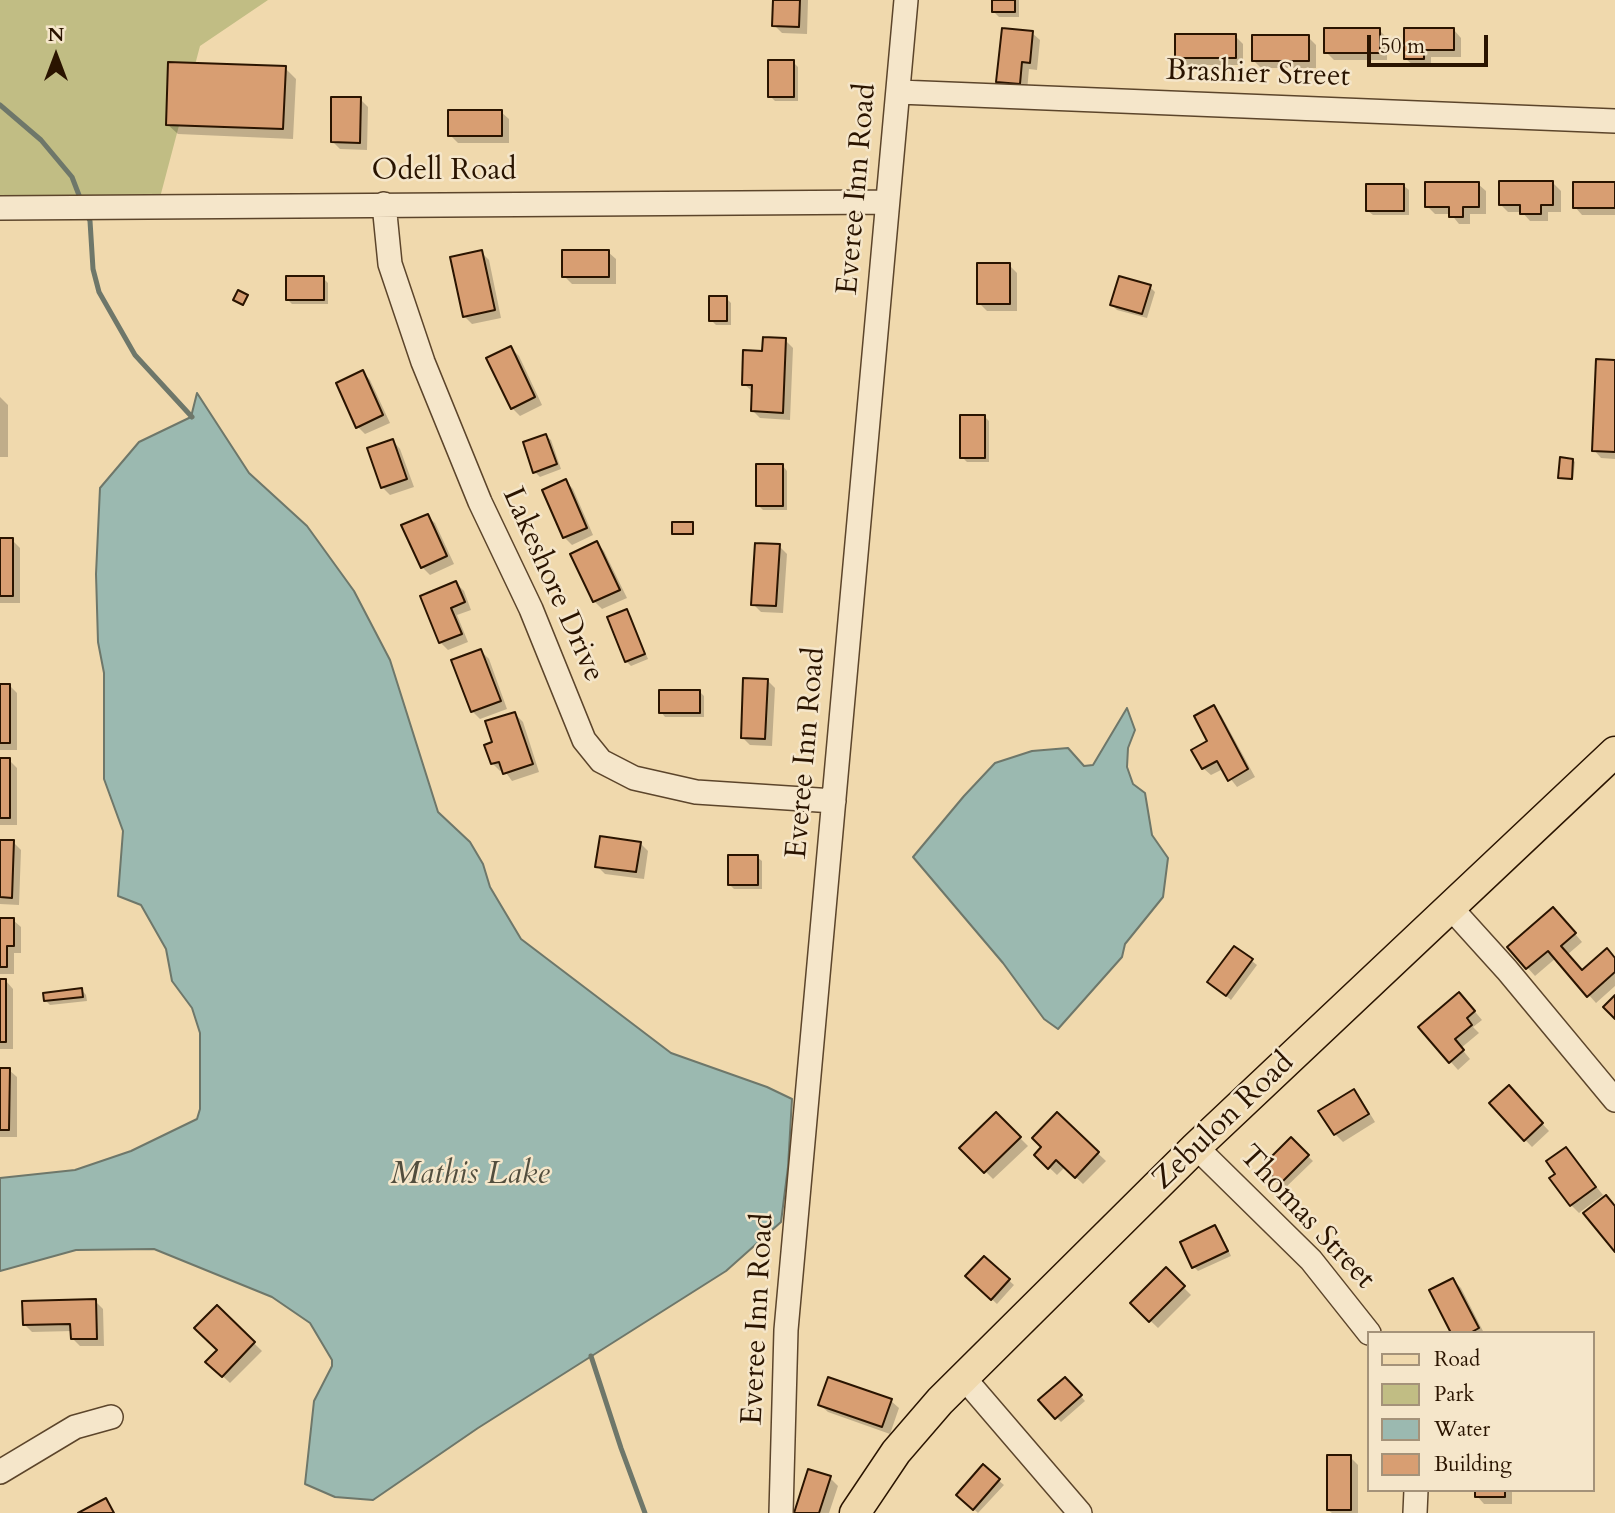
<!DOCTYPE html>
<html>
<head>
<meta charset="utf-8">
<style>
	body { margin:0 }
	#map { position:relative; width:1615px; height:1513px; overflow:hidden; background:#f0d9ad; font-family:Cardo,serif }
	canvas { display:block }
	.legend { position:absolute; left:1367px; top:1331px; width:228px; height:161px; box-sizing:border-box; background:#f5e6ca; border:2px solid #a49279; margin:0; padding:9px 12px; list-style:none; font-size:21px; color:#2a1400 }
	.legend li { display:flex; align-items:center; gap:14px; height:35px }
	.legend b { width:35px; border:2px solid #a49279 }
	.north { position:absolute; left:21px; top:21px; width:70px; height:70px; -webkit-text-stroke:5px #f5e6ca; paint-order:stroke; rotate:0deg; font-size:19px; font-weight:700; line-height:28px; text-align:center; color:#2a1400 }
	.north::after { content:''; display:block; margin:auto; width:24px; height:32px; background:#2a1400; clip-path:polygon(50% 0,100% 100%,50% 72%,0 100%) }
	.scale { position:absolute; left:1367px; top:35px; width:121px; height:32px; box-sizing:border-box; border:4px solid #2a1400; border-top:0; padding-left:9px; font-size:21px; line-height:24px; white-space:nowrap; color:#2a1400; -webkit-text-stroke:5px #f5e6ca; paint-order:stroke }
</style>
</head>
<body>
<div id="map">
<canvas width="1615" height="1513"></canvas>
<ul class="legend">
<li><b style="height:9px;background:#f0d9ad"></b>Road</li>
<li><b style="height:19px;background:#c1bd84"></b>Park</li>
<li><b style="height:19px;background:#9bb9b0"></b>Water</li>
<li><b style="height:19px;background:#d89e72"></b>Building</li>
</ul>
<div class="north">N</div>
<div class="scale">50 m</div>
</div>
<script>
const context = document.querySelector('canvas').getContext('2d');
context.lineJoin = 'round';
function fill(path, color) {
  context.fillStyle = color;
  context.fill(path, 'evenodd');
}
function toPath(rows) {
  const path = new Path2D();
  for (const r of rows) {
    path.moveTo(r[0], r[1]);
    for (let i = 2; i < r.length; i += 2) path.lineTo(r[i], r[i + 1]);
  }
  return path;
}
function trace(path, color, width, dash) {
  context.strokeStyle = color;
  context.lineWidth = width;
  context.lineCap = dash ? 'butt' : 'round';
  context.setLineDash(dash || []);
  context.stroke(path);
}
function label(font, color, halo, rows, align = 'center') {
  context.font = font + ' Cardo,serif';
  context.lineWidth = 5;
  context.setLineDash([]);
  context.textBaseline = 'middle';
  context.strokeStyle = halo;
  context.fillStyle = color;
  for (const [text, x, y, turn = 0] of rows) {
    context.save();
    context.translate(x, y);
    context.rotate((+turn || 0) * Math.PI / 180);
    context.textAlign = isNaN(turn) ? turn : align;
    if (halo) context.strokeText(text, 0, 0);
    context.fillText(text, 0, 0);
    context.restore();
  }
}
const green = toPath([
	[0,0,268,0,200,46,158,205,0,203]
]);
const water = toPath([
	[197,393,249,473,307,526,354,591,390,660,438,812,470,842,483,864,490,887,521,939,671,1053,767,1087,792,1099,788,1167,781,1222,726,1271,478,1428,373,1500,335,1497,305,1484,314,1401,332,1366,332,1360,310,1323,272,1297,154,1249,76,1250,0,1271,0,1178,75,1170,131,1151,197,1119,200,1109,200,1033,192,1008,172,981,166,949,141,905,118,896,123,831,104,779,104,673,98,642,96,574,100,488,139,442,191,417,197,393],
	[1127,708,1135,730,1128,748,1127,767,1133,784,1145,793,1152,835,1168,858,1163,897,1125,944,1122,957,1058,1029,1044,1019,1003,963,913,857,964,796,995,763,1032,751,1068,748,1084,766,1093,765,1127,708]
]);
const shadow = toPath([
	[775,0,808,0,807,34,782,33,774,25],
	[994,0,1019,0,1019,17,999,17,994,12],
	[1379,30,1387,38,1387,60,1334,60,1326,52],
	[1454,30,1461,38,1461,57,1431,57,1431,66,1414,66,1406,59],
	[1032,33,1040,40,1037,70,1029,69,1027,91,1006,89,998,81],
	[1235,36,1243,44,1243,65,1184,65,1177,57],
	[1308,37,1316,45,1316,68,1261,68,1253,60],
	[793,62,798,67,798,101,775,101,770,96],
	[285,68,296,79,293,139,178,134,167,124],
	[360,99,368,107,367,150,340,149,333,142],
	[501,112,509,119,509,143,458,143,450,135],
	[1553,183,1561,191,1561,212,1548,212,1548,221,1530,221,1522,212,1508,212,1500,204],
	[1478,184,1486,191,1486,214,1470,214,1470,224,1459,224,1451,214,1435,214,1427,206],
	[1615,184,1615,215,1582,215,1575,207],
	[1404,186,1409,190,1409,215,1373,215,1368,211],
	[481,252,489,260,501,318,472,324,464,316],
	[608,252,616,259,616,284,572,284,564,276],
	[1009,265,1017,273,1017,311,987,311,979,303],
	[323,278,328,283,328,304,292,304,287,299],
	[1150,287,1155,292,1147,318,1117,310,1112,305],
	[726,298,731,303,731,325,716,325,711,320],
	[785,340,793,348,790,420,760,418,753,411,753,392,744,384,764,352],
	[511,348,519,356,542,405,520,416,512,408],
	[1615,362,1615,459,1601,458,1594,450],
	[363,372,370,380,390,423,365,434,358,427],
	[0,397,8,405,8,457,0,457],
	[984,416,989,421,989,462,967,462,962,457],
	[546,436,551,440,561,469,540,477,535,472],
	[393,441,400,449,414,487,390,495,382,487],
	[1573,460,1575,462,1573,480,1561,479,1559,477],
	[783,466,787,471,787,510,763,510,758,505],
	[566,481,573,489,593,535,572,545,564,537],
	[427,516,435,523,454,564,430,575,422,567],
	[692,524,694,535,674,533],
	[0,540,12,540,20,548,20,603,0,603],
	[597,543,604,551,627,598,602,609,594,601],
	[779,546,787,554,783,613,761,612,753,604],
	[456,583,464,591,471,610,457,615,468,642,448,650,441,643,422,597],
	[626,611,631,616,648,659,631,666,626,661],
	[481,651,489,659,507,709,480,719,472,711],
	[767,680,775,688,772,746,750,745,743,738],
	[0,685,9,685,17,693,17,750,0,750],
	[699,691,704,696,704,717,665,717,661,712],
	[1213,707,1221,715,1255,777,1237,787,1223,769,1211,775,1203,768,1210,742],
	[515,714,523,722,539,772,512,781,504,770,500,771,492,763,494,743],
	[0,760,9,760,17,768,17,825,0,825],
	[0,842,13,842,21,850,19,905,0,904],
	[640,843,648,851,644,879,605,874,597,866],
	[757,857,762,861,762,889,734,889,729,884],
	[1561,917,1582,942,1567,955,1582,972,1615,959,1615,986,1596,1003,1556,958,1535,976,1509,947],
	[0,920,13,920,21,927,21,953,14,953,14,974,0,974],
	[1235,948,1257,965,1231,1000,1214,986],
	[0,981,6,981,13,989,13,1049,0,1049],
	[82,990,86,995,87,1001,50,1005,45,1000],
	[1467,1002,1482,1020,1473,1027,1479,1033,1461,1048,1470,1059,1458,1070,1420,1027],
	[0,1070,9,1070,17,1077,17,1137,0,1137],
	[1509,1088,1549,1131,1532,1147,1491,1104],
	[1353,1092,1361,1099,1375,1122,1343,1142,1335,1134],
	[996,1114,1028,1146,993,1179,962,1148],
	[1057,1115,1106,1161,1083,1184,1065,1167,1057,1175,1036,1155,1044,1147],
	[1291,1140,1313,1161,1285,1188,1264,1166],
	[1566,1149,1603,1195,1579,1213,1571,1205,1557,1174],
	[1215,1227,1220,1232,1231,1256,1198,1271,1194,1267],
	[984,1258,1014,1285,997,1304,967,1276],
	[1166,1270,1191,1295,1158,1328,1132,1303],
	[1453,1280,1461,1288,1484,1333,1453,1333],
	[95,1301,103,1309,104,1346,80,1346,73,1339,72,1331,32,1332,24,1324],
	[217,1307,262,1351,230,1383,208,1362,220,1350],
	[1065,1379,1085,1401,1061,1422,1041,1401],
	[891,1401,899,1408,890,1434,828,1412,820,1405],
	[1350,1457,1358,1465,1358,1513,1332,1513,1328,1510],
	[983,1467,1004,1485,978,1513,959,1495],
	[830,1478,838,1486,829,1513,796,1513],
	[1477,1490,1512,1490,1512,1504,1484,1504,1477,1496]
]);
const stream = toPath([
	[0,105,41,140,72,177,82,203],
	[87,215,90,221,93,269,99,292,135,355,192,417],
	[591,1356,621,1448,645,1513]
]);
const building = toPath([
	[773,0,800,0,799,27,772,26,773,0],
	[992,0,1015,0,1015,12,992,12,992,0],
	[1002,28,1033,31,1030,63,1022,62,1020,84,996,82,1002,28],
	[1324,28,1380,28,1380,53,1324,53,1324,28],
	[1404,28,1454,28,1454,50,1424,50,1424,59,1404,59,1404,28],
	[1175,34,1236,34,1236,58,1175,58,1175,34],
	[1252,35,1309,35,1309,61,1252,61,1252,35],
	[768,60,794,60,794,97,768,97,768,60],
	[168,62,286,66,283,129,166,125,168,62],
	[331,97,361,97,360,143,331,142,331,97],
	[448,110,502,110,502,136,448,136,448,110],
	[1499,181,1553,181,1553,205,1541,205,1541,214,1520,214,1520,205,1499,205,1499,181],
	[1425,182,1479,182,1479,207,1463,207,1463,217,1449,217,1449,207,1425,207,1425,182],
	[1573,182,1615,182,1615,208,1573,208,1573,182],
	[1366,184,1404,184,1404,211,1366,211,1366,184],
	[482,250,495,310,463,317,450,257,482,250],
	[562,250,609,250,609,277,562,277,562,250],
	[977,263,1010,263,1010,304,977,304,977,263],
	[286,276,324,276,324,300,286,300,286,276],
	[1119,276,1151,285,1142,314,1110,305,1119,276],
	[238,290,248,295,243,305,233,300,238,290],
	[709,296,727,296,727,321,709,321,709,296],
	[763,337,786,338,783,413,751,411,752,385,742,385,743,350,762,351,763,337],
	[511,346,535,397,511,409,486,358,511,346],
	[1596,359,1615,360,1615,452,1592,451,1596,359],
	[363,370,383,415,356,428,336,383,363,370],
	[960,415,985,415,985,458,960,458,960,415],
	[546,434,557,464,533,473,523,442,546,434],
	[393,439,407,479,381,488,367,448,393,439],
	[1560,457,1573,459,1572,479,1558,478,1560,457],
	[756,464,783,464,783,506,756,506,756,464],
	[566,479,587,528,563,538,542,490,566,479],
	[428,514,447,556,421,568,401,525,428,514],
	[672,522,693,522,693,534,672,534,672,522],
	[0,538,13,538,13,596,0,596,0,538],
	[597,541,620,590,593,602,570,554,597,541],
	[755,543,780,544,776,606,751,605,755,543],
	[456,581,465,602,451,608,462,634,439,643,420,596,456,581],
	[627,609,645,654,625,662,607,617,627,609],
	[481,649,501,701,471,712,451,660,481,649],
	[743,678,768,679,765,739,741,738,743,678],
	[0,684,10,684,10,743,0,743,0,684],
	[659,690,700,690,700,713,659,713,659,690],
	[1214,705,1248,769,1228,781,1217,761,1202,769,1191,750,1207,741,1194,716,1214,705],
	[515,712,533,764,503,774,499,762,491,764,484,745,492,742,485,721,515,712],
	[0,758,10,758,10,818,0,818,0,758],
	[600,836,641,842,636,872,595,867,600,836],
	[0,840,14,840,12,898,0,897,0,840],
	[728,855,758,855,758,885,728,885,728,855],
	[1553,907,1576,933,1561,946,1582,970,1607,948,1615,958,1615,972,1587,997,1548,951,1526,969,1507,947,1553,907],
	[0,918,14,918,14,946,7,946,7,967,0,967,0,918],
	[1234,946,1253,959,1226,996,1207,982,1234,946],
	[0,979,6,979,6,1042,0,1042,0,979],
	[82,988,83,997,44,1001,43,993,82,988],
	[1459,992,1475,1011,1467,1018,1472,1025,1455,1039,1464,1050,1449,1063,1418,1027,1459,992],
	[1615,995,1615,1019,1603,1007,1615,995],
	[0,1068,10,1068,9,1130,0,1130,0,1068],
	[1509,1085,1543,1123,1524,1141,1489,1103,1509,1085],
	[1354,1089,1369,1114,1334,1135,1318,1111,1354,1089],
	[996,1112,1021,1137,984,1173,959,1148,996,1112],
	[1057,1112,1099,1152,1075,1178,1056,1160,1048,1169,1034,1155,1041,1147,1032,1138,1057,1112],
	[1291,1137,1309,1155,1280,1184,1262,1166,1291,1137],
	[1566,1147,1596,1187,1570,1206,1549,1178,1555,1174,1546,1161,1566,1147],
	[1606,1195,1615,1206,1615,1252,1583,1213,1606,1195],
	[1215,1225,1228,1251,1192,1268,1180,1242,1215,1225],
	[984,1256,1010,1279,991,1300,965,1276,984,1256],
	[1166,1267,1185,1286,1149,1322,1130,1303,1166,1267],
	[1453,1278,1479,1328,1470,1333,1451,1333,1429,1290,1453,1278],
	[96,1299,97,1339,71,1339,70,1324,23,1325,22,1301,96,1299],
	[217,1305,255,1342,222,1377,205,1362,217,1350,194,1328,217,1305],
	[828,1377,892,1399,882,1427,818,1405,828,1377],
	[1065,1377,1082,1395,1055,1419,1038,1400,1065,1377],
	[1327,1455,1351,1455,1351,1510,1327,1510,1327,1455],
	[983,1464,1000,1479,973,1510,956,1495,983,1464],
	[808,1469,831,1476,819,1513,794,1513,808,1469],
	[1475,1490,1505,1490,1505,1497,1475,1497,1475,1490],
	[106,1498,114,1513,78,1513,106,1498]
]);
const minor = toPath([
	[899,92,1615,121],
	[384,204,390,264,423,362,480,502,531,609,584,740,601,761,634,778,696,792,834,801],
	[0,208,887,202],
	[1450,907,1507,970,1615,1100],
	[1196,1147,1311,1260,1369,1333],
	[964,1378,1080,1513],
	[0,1472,75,1427,111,1417],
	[781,1513,786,1330,906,0],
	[1415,1513,1416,1490]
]);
const major = toPath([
	[855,1513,896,1452,940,1401,1196,1147,1615,752]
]);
const streetNames = [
	["Brashier Street",1258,75,2],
	["Odell Road",444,172],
	["Everee Inn Road",858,189,-85],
	["Lakeshore Drive",552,585,66],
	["Everee Inn Road",807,753,-85],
	["Zebulon Road",1224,1122,-44],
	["Thomas Street",1306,1218,47],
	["Everee Inn Road",759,1319,-87]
];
const waterNames = [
	["Mathis Lake",470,1176]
];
fill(green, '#c1bd84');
fill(water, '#9bb9b0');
trace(water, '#6e776a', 2);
fill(shadow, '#0003');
trace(stream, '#6e776a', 5);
fill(building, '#d89e72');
trace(building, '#2a1400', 2);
trace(minor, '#5c452b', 26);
trace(major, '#2a1400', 33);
trace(minor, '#f5e6ca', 23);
trace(major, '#f0d9ad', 30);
label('30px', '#2a1400', '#f5e6ca', streetNames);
label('italic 32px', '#524e3e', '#f5e6ca', waterNames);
</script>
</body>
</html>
